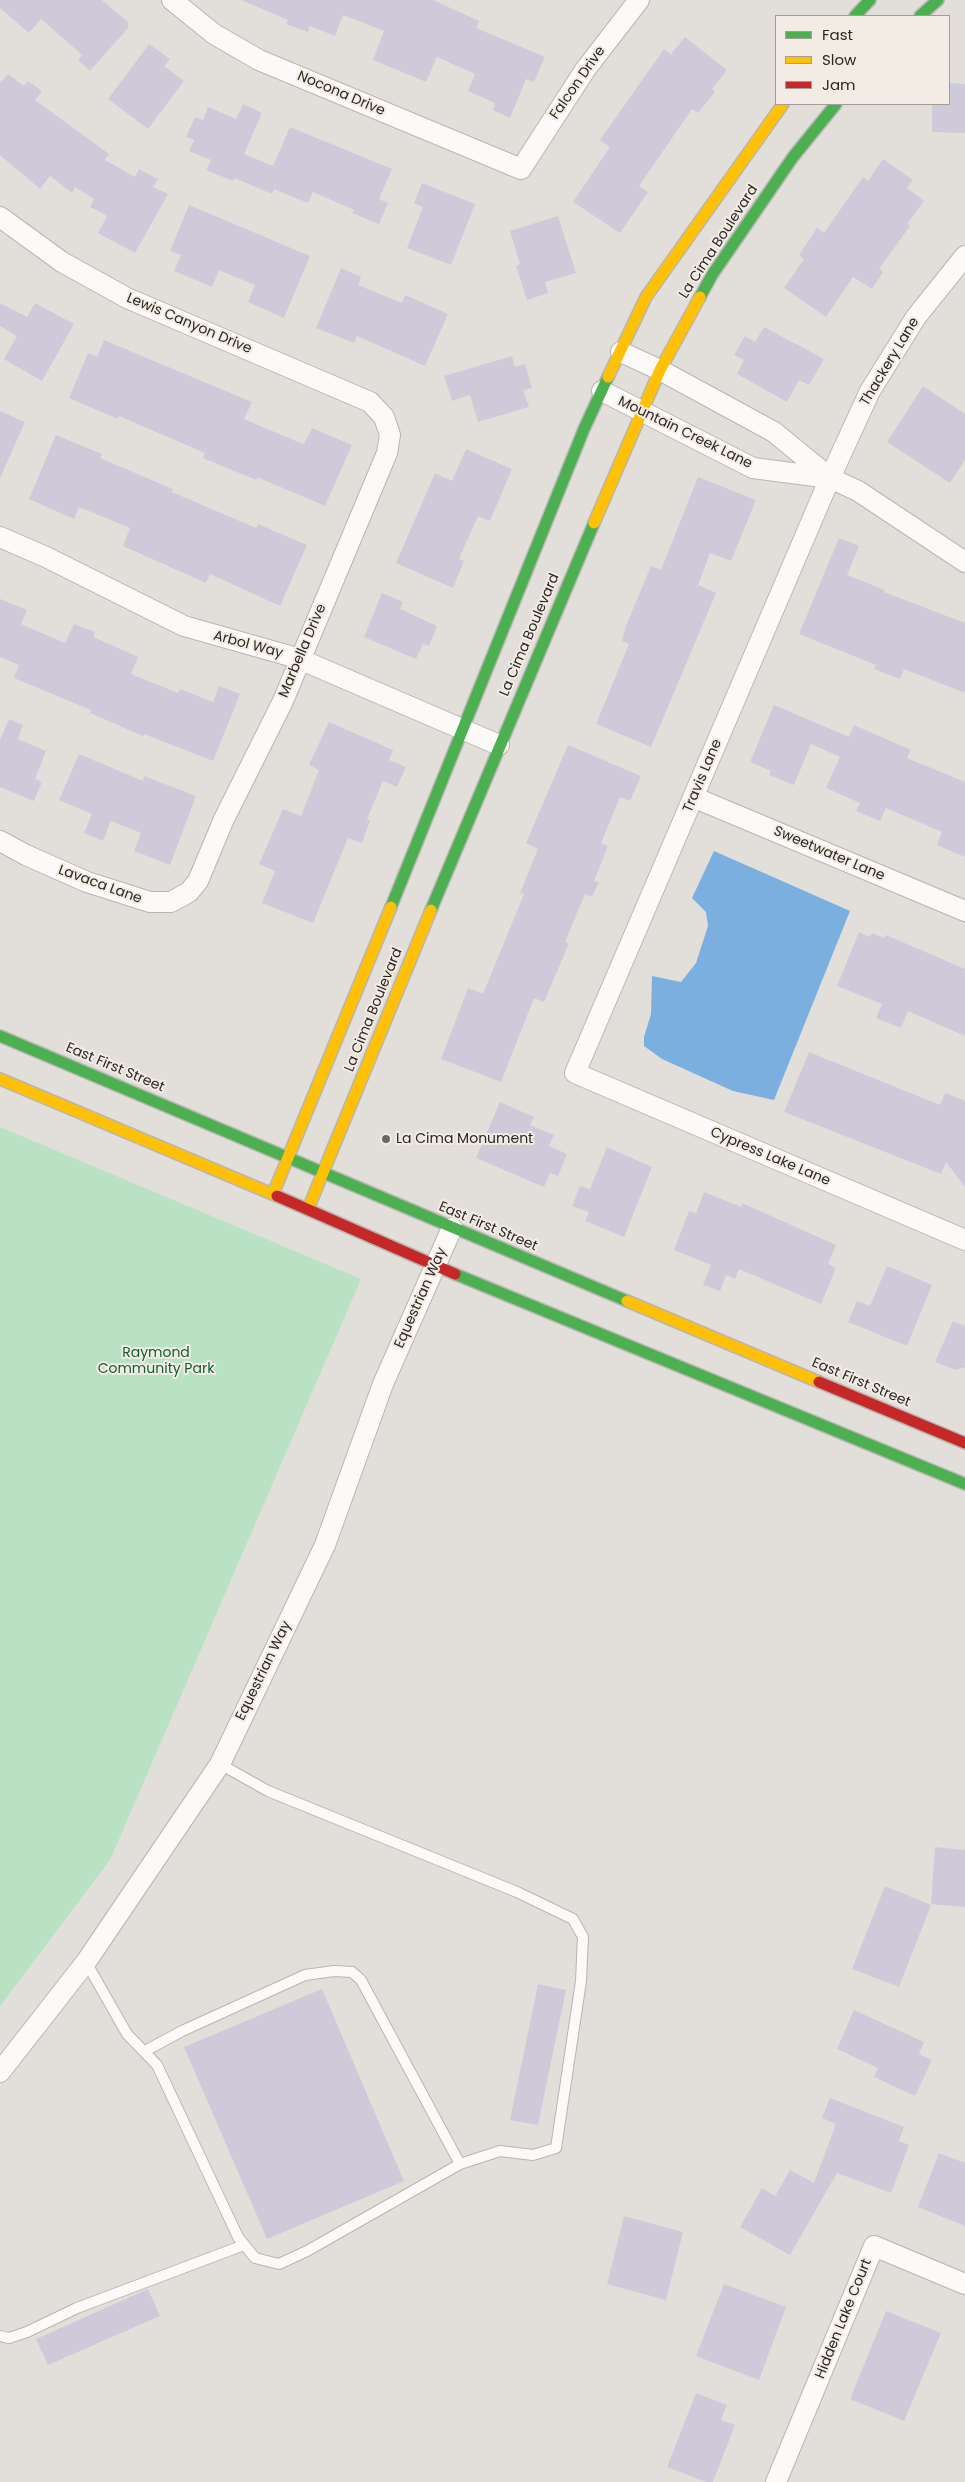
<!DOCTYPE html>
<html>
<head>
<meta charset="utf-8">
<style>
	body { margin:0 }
	#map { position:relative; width:965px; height:2482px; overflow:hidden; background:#e2dfda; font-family:Poppins,sans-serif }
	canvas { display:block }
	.legend { position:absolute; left:775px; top:15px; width:175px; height:90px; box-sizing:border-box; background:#f3ece4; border:1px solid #a39d97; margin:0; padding:6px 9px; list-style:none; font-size:15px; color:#2a2724 }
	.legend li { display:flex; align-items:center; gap:10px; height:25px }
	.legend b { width:25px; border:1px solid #a39d97 }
</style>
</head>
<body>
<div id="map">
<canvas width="965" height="2482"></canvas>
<ul class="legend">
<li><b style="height:6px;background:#4caf50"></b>Fast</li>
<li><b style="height:6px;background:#ffc107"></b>Slow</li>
<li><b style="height:6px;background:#c62828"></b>Jam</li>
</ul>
</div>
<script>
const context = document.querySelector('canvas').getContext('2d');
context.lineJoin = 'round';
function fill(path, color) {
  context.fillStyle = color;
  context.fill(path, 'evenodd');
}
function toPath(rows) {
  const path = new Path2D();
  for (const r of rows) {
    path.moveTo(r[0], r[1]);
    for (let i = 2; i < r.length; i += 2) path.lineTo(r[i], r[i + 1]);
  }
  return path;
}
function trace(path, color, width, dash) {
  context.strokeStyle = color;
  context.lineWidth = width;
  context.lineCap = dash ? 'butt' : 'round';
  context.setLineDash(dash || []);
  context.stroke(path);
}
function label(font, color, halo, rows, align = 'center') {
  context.font = font + ' Poppins,sans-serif';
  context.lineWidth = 4;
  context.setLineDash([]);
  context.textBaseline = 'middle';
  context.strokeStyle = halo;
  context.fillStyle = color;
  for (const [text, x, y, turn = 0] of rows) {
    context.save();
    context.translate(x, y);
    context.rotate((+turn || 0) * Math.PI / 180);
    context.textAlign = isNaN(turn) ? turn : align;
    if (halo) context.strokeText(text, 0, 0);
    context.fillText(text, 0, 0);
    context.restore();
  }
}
const green = toPath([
	[0,1127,361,1279,110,1860,0,2006]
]);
const water = toPath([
	[714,851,850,911,774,1100,733,1091,662,1059,644,1046,644,1037,651,1014,652,976,681,982,696,963,708,926,706,912,692,898]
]);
const building = toPath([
	[0,0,102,0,128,22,128,28,90,71,78,60,82,55,41,19,29,33,0,8],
	[241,0,433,0,479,21,476,28,545,57,534,82,526,79,510,118,493,110,495,103,468,91,475,74,437,57,426,82,373,60,384,31,343,15,335,36,310,26,308,32,286,24,288,20],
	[685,37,727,70,712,89,715,92,698,113,692,109,639,186,648,192,620,233,573,202,610,147,600,140,664,49,671,54],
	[149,44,170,59,164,66,184,81,148,129,108,99],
	[8,74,24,86,28,81,42,91,35,100,109,154,105,160,135,177,139,169,158,179,153,187,168,194,135,253,98,233,107,216,90,207,94,199,75,187,72,193,50,176,40,189,0,155,0,83],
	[949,83,965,84,965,133,932,132,932,104,949,104],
	[243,104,262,113,244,154,273,166,290,127,392,169,379,199,388,203,379,224,352,213,354,210,313,192,308,203,274,189,272,194,234,178,233,181,206,170,211,160,189,151,194,140,186,137,195,117,203,120,208,107,236,119],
	[883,159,913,180,907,188,924,201,907,224,910,226,879,269,883,272,872,289,853,277,826,317,784,288,804,259,799,255,817,228,824,233,863,177,868,181],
	[422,183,475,204,451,265,407,248,423,207,414,203],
	[189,205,310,256,284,318,248,302,255,285,219,270,212,287,174,271,181,255,170,251],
	[558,216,576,273,545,282,548,293,527,300,516,266,520,264,510,231],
	[341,268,361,277,358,285,402,303,405,295,448,314,425,366,357,336,354,343,316,328],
	[0,303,27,317,35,303,74,324,42,381,4,359,17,336,0,326],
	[764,327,824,359,809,385,799,380,787,402,737,374,744,360,734,355,745,336,755,342],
	[104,340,252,402,244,419,296,441,304,444,312,428,352,445,325,506,257,477,256,480,203,458,205,453,119,416,118,419,69,398,88,353,97,357],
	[512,356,515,367,525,364,532,388,523,390,529,407,478,422,470,395,452,401,444,376],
	[923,386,965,414,965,460,950,483,887,442],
	[0,411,25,422,0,478],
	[56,435,102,454,100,458,173,489,172,492,256,528,258,524,307,545,280,606,210,574,206,583,123,546,130,528,79,507,74,519,29,499],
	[466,449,512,469,490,521,478,516,459,559,464,561,453,588,396,563,435,473,452,481],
	[698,477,756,500,731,561,710,553,698,585,716,593,651,747,596,724,629,644,622,641,626,626,651,566,661,570],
	[839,538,859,546,847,575,885,590,884,592,965,623,965,693,904,669,900,679,874,669,876,665,799,634],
	[382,593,403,602,400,609,437,626,429,646,423,644,416,659,364,637],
	[0,599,27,610,21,624,65,643,74,624,95,632,93,637,138,657,131,674,178,693,180,689,213,702,219,686,240,694,213,761,144,734,143,736,90,713,91,710,14,678,19,665,0,657],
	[774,705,849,737,854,725,911,750,907,758,965,782,965,857,937,845,942,832,886,808,880,821,856,811,860,803,826,788,840,757,811,744,794,785,769,775,771,771,750,762],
	[9,719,23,725,18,739,46,751,35,779,42,782,34,801,0,787,0,740],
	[329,722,393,750,389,760,406,767,397,787,383,781,367,819,370,821,362,843,348,838,313,923,262,903,275,871,259,864,283,809,301,816,319,770,309,765],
	[568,745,641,776,630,801,620,797,601,843,608,846,594,881,599,882,592,897,585,894,565,942,569,943,567,948,544,1002,534,998,501,1082,441,1059,468,988,483,994,524,894,520,893,538,849,526,843],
	[79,754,143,781,144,776,196,796,170,865,134,851,141,833,111,821,103,841,84,833,92,814,59,800],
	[859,932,870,937,872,933,884,938,886,935,965,969,965,1036,908,1011,901,1028,876,1018,882,1004,837,986],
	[809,1052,940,1105,945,1093,965,1101,965,1187,946,1162,941,1174,784,1112],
	[500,1102,534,1117,530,1125,554,1135,549,1146,567,1154,558,1176,550,1173,544,1187,476,1158],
	[607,1147,652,1167,624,1237,585,1221,589,1212,572,1206,580,1186,590,1189],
	[704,1192,741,1207,742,1203,836,1245,828,1264,836,1268,821,1304,739,1269,735,1279,726,1275,720,1291,703,1285,711,1265,674,1250,689,1211,696,1213],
	[887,1266,932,1285,907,1346,848,1322,857,1301,870,1306],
	[953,1321,965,1326,965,1367,955,1370,935,1362],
	[935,1847,965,1850,965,1907,931,1904],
	[885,1886,931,1905,899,1987,852,1969],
	[538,1984,566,1990,538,2125,510,2120],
	[322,1989,404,2181,267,2239,184,2047],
	[854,2010,924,2042,919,2054,932,2060,915,2096,874,2077,878,2068,837,2049],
	[830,2098,904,2127,899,2141,909,2145,891,2193,837,2173,790,2255,740,2227,762,2188,775,2196,790,2170,814,2183,836,2124,822,2118],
	[939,2153,965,2163,965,2226,918,2207],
	[624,2216,683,2232,666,2300,607,2284],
	[724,2284,786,2307,759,2380,696,2356],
	[148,2289,160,2316,48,2365,36,2339],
	[886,2311,941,2333,904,2421,850,2399],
	[696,2393,727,2405,721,2420,735,2425,713,2482,706,2482,667,2467]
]);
const lane = toPath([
	[86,1962,127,2034,157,2065,238,2237,255,2258,279,2264,307,2251,460,2164,500,2151,533,2155,556,2148,581,1981,583,1937,573,1919,517,1892,268,1791,220,1764],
	[145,2051,182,2031,305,1975,334,1971,352,1972,361,1980,460,2164],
	[0,2336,9,2338,27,2332,77,2308,244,2245]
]);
const street = toPath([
	[172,0,214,34,259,60,521,169,585,70,639,0],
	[0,217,62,262,127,298,370,402,384,417,390,435,387,453,283,701,224,819,198,881,189,892,171,902,150,902,87,882,26,855,0,841],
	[965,256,916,317,870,391,830,478,575,1073,965,1240],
	[621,352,660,370,774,432,830,478,858,491,965,562],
	[602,391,753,468,830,478],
	[0,537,46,557,184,626,297,658,499,745],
	[693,797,965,911],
	[0,2072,86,1962,220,1764,325,1545,383,1384,452,1228],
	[776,2482,874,2246,965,2284]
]);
const fast = toPath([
	[855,16,870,0],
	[920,16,938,0],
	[700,297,712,275,793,157,836,104],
	[391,907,584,429,608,377],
	[431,910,594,523],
	[0,1036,627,1301],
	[455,1274,965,1484]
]);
const slow = toPath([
	[608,377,646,297,783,104],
	[594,523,660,370,700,297],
	[0,1079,277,1196],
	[273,1194,391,907],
	[308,1209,431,910],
	[627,1301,819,1382]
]);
const jam = toPath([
	[277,1196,455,1274],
	[819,1382,965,1443]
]);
const markers = [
	[386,1139,5,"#6a6764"]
];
const streetNames = [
	["Falcon Drive",578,83,-55],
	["Nocona Drive",341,94,23],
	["La Cima Boulevard",719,242,-57],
	["Lewis Canyon Drive",189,324,23],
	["Thackery Lane",890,362,-59],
	["Mountain Creek Lane",685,433,26],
	["La Cima Boulevard",530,635,-67],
	["Arbol Way",248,645,15],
	["Marbella Drive",303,651,-67],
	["Travis Lane",703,776,-67],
	["Sweetwater Lane",829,854,23],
	["Lavaca Lane",100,885,20],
	["La Cima Boulevard",374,1010,-68],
	["East First Street",115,1068,23],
	["Cypress Lake Lane",770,1157,23],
	["East First Street",488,1227,23],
	["Equestrian Way",421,1298,-66],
	["East First Street",861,1383,23],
	["Equestrian Way",264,1671,-64],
	["Hidden Lake Court",844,2319,-68]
];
const poiNames = [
	["La Cima Monument",396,1139]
];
const parkNames = [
	["Raymond",156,1353],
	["Community Park",156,1369]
];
fill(green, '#b9e1c4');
fill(water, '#7aafdf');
fill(building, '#cfcad9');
trace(lane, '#b8b6b2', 12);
trace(street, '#b8b6b2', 22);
trace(fast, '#b8b6b2', 14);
trace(slow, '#b8b6b2', 14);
trace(jam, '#b8b6b2', 14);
trace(lane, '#fbfaf9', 10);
trace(street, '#fbfaf9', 20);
trace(fast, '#4caf50', 11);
trace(slow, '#ffc107', 11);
trace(jam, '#c62828', 11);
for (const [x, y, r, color] of markers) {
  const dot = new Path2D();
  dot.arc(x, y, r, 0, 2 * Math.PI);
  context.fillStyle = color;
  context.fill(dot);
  trace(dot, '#f3ece4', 2);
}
label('14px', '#2a2724', '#f3ece4', streetNames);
label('14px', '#2a2724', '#f3ece4', poiNames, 'left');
label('14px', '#125d36', '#f3ece4', parkNames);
</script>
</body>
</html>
